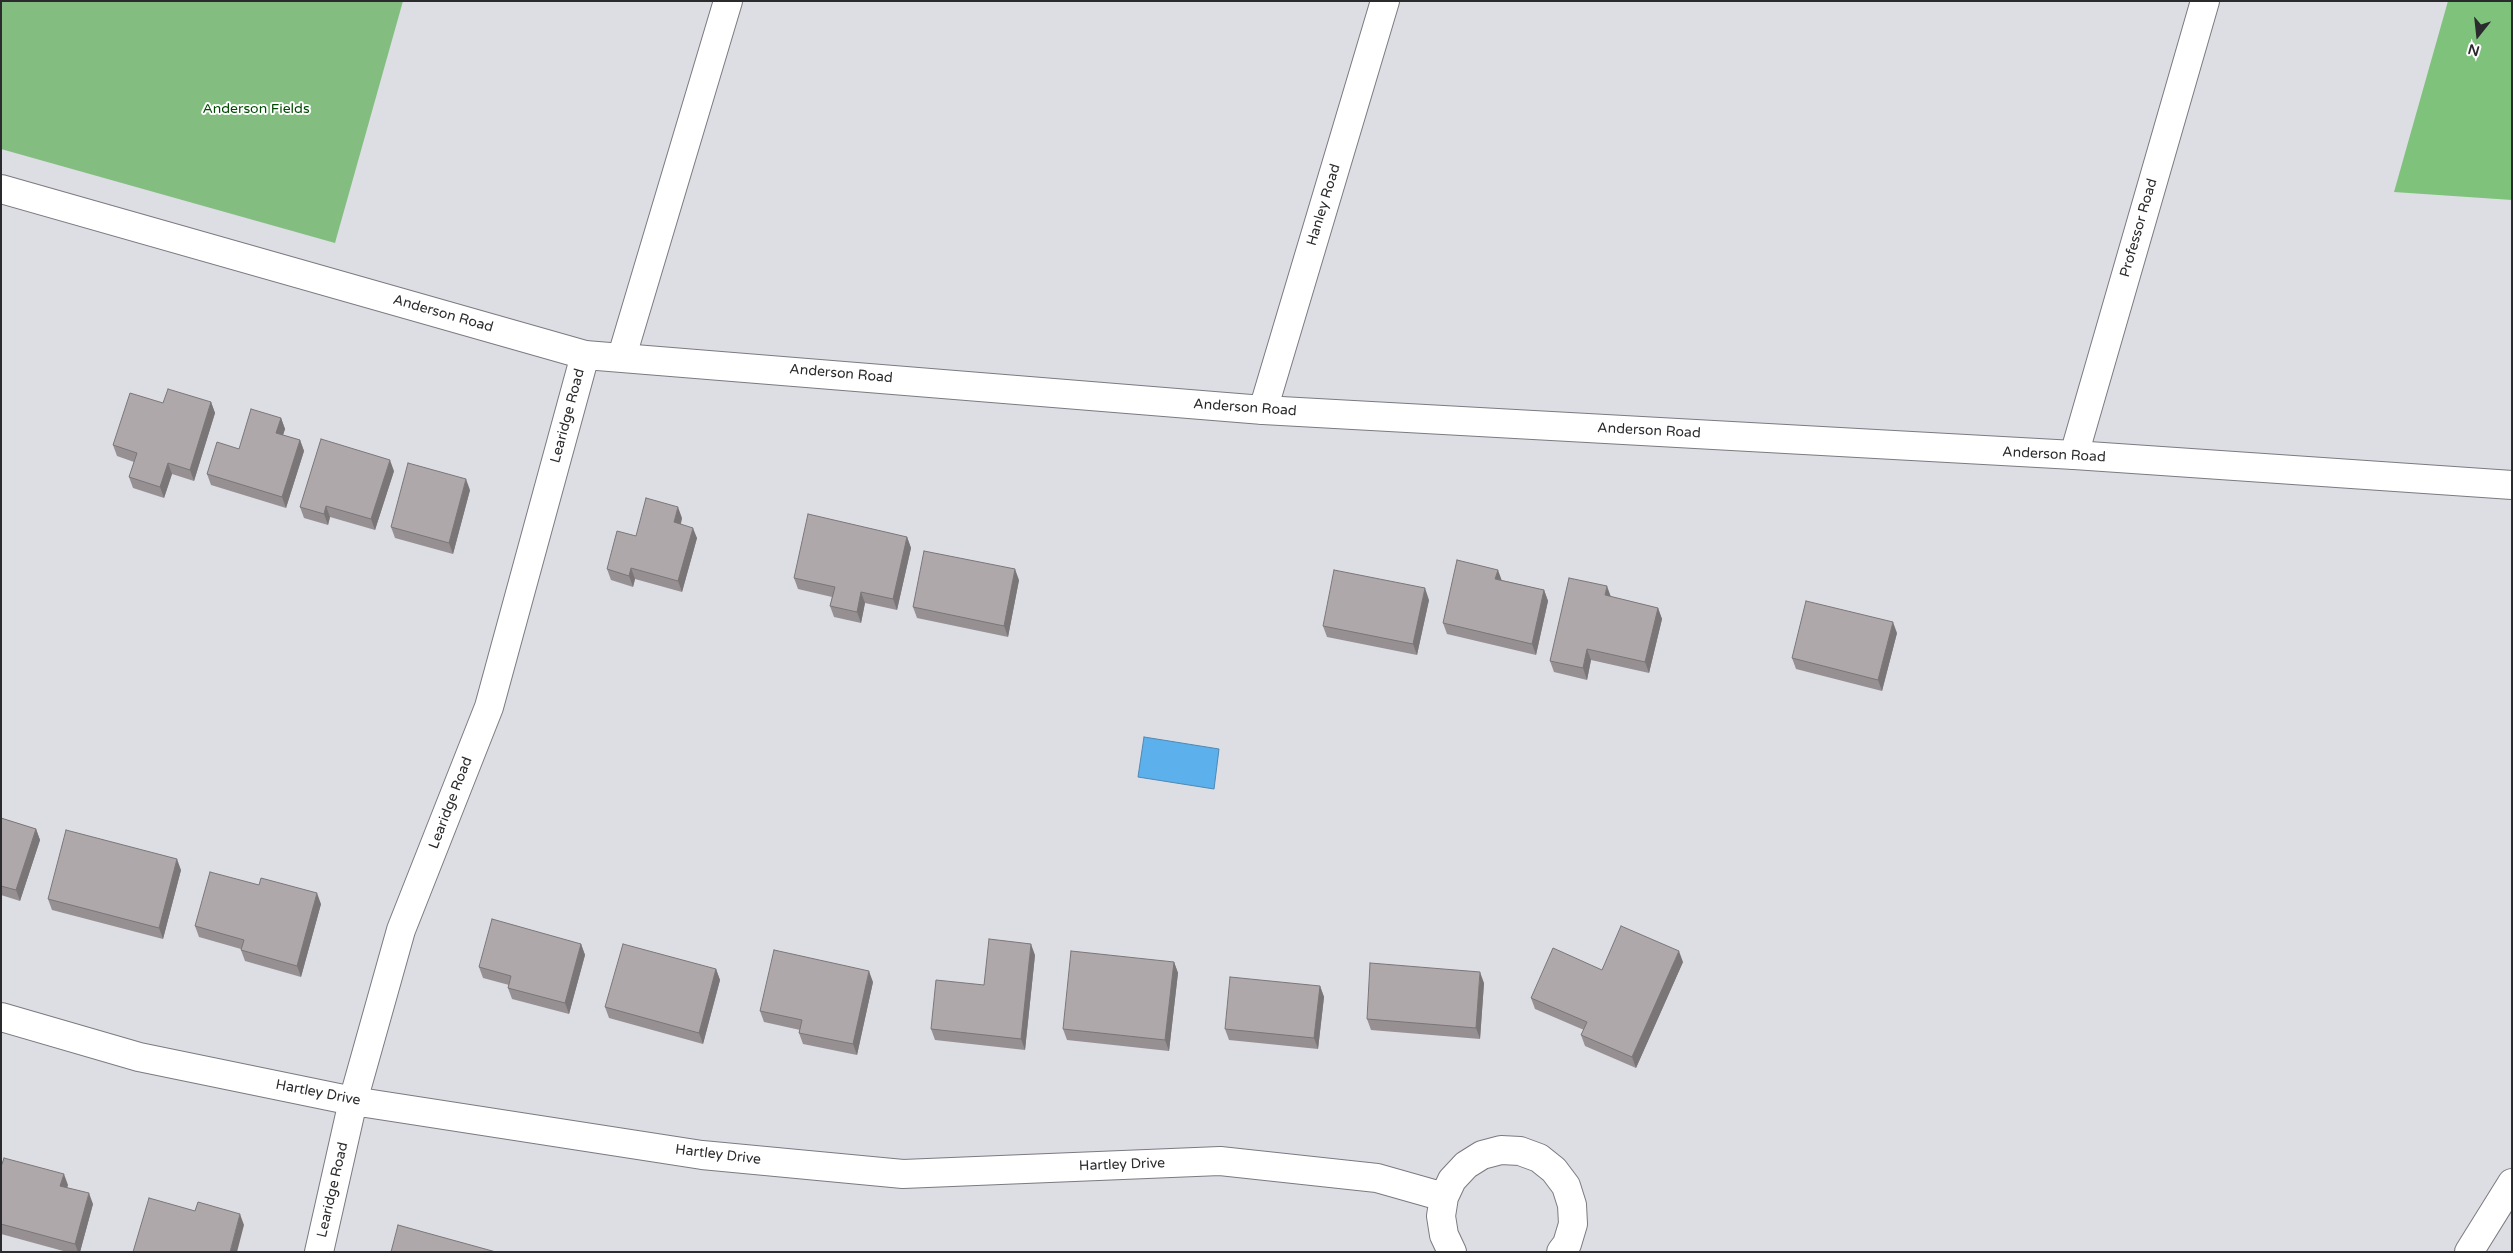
<!DOCTYPE html>
<html>
<head>
<meta charset="utf-8">
<style>
	body { margin:0 }
	#map { position:relative; width:2513px; height:1253px; overflow:hidden; background:#dddee4; font-family:"Varela Round",sans-serif }
	canvas { display:block }
	.frame { position:absolute; inset:0; border:2px solid #2b2b2d; pointer-events:none }
	.north { position:absolute; left:2453px; top:10px; width:50px; height:50px; -webkit-text-stroke:4px #fff; paint-order:stroke; rotate:196deg; font-size:14px; font-weight:700; line-height:20px; text-align:center; color:#2b2b2d }
	.north::after { content:''; display:block; margin:auto; width:18px; height:22px; background:#2b2b2d; clip-path:polygon(50% 0,100% 100%,50% 72%,0 100%) }
</style>
</head>
<body>
<div id="map">
<canvas width="2513" height="1253"></canvas>
<div class="frame"></div>
<div class="north">N</div>
</div>
<script>
const context = document.querySelector('canvas').getContext('2d');
context.lineJoin = 'round';
function fill(path, color) {
  context.fillStyle = color;
  context.fill(path, 'evenodd');
}
function toPath(rows) {
  const path = new Path2D();
  for (const r of rows) {
    path.moveTo(r[0], r[1]);
    for (let i = 2; i < r.length; i += 2) path.lineTo(r[i], r[i + 1]);
  }
  return path;
}
function trace(path, color, width, dash) {
  context.strokeStyle = color;
  context.lineWidth = width;
  context.lineCap = dash ? 'butt' : 'round';
  context.setLineDash(dash || []);
  context.stroke(path);
}
function label(font, color, halo, rows, align = 'center') {
  context.font = font + ' "Varela Round",sans-serif';
  context.lineWidth = 4;
  context.setLineDash([]);
  context.textBaseline = 'middle';
  context.strokeStyle = halo;
  context.fillStyle = color;
  for (const [text, x, y, turn = 0] of rows) {
    context.save();
    context.translate(x, y);
    context.rotate((+turn || 0) * Math.PI / 180);
    context.textAlign = isNaN(turn) ? turn : align;
    if (halo) context.strokeText(text, 0, 0);
    context.fillText(text, 0, 0);
    context.restore();
  }
}
const green = toPath([
	[1,1,403,1,335,243,1,149]
]);
const forest = toPath([
	[2448,1,2512,1,2512,200,2394,192]
]);
const water = toPath([
	[1144,737,1219,749,1214,789,1138,777,1144,737]
]);
const street = toPath([
	[622,356,728,1],
	[1263,410,1385,1],
	[2074,455,2205,1],
	[1,1017,139,1057,353,1101,702,1155,903,1174,1220,1161,1377,1178,1444,1197],
	[319,1252,353,1101,401,930,489,707,585,355],
	[1452,1252,1444,1235,1441,1216,1444,1197,1452,1180,1466,1165,1482,1155,1501,1150,1520,1151,1539,1158,1554,1170,1566,1186,1572,1205,1573,1224,1567,1244,1561,1252],
	[2469,1252,2512,1183]
]);
const secondary = toPath([
	[1,189,585,355,1263,410,2074,455,2512,485]
]);
const wall = toPath([
	[211,402,215,413,194,481,172,474,164,498,133,488,129,477,134,462,117,456,113,445,163,403],
	[281,418,285,429,283,435,300,440,304,451,286,508,211,485,207,474,239,449],
	[394,471,375,530,330,517,328,525,304,518,300,507],
	[470,490,453,554,395,538,391,527],
	[682,518,681,524,697,538,682,592,635,579,633,587,611,580,607,569,636,536],
	[907,537,911,548,897,610,865,603,861,623,834,617,830,606,832,597,798,589,794,578],
	[1019,580,1008,637,917,618,913,607],
	[1501,580,1544,590,1548,601,1536,655,1447,634,1443,623],
	[1610,597,1658,608,1662,619,1649,673,1591,660,1587,680,1554,672,1550,661],
	[1429,600,1417,655,1327,637,1323,626],
	[1897,633,1882,691,1796,669,1792,658],
	[1,818,36,829,40,840,20,901,1,895],
	[181,870,163,939,52,910,48,899],
	[321,904,301,977,245,961,241,950,241,949,199,937,195,926],
	[581,944,585,955,569,1014,512,999,508,988,509,985,483,978,479,967],
	[1035,955,1025,1050,935,1040,931,1029,984,985],
	[1174,962,1178,973,1169,1051,1067,1040,1063,1029],
	[1683,962,1636,1068,1585,1046,1581,1035,1584,1030,1535,1009,1531,998],
	[716,969,720,980,703,1044,609,1018,605,1007],
	[873,982,857,1055,803,1044,799,1033,800,1030,764,1022,760,1011],
	[1484,983,1480,1039,1371,1030,1367,1019],
	[1320,986,1324,997,1318,1049,1229,1040,1225,1029],
	[1,1167,68,1185,67,1187,93,1204,80,1252,67,1252,1,1234]
]);
const shadedWall = toPath([
	[211,402,215,413,194,481,190,470],
	[281,418,285,429,280,444,276,433],
	[300,440,304,451,286,508,282,497],
	[390,460,394,471,375,530,371,519],
	[168,463,172,474,164,498,160,487],
	[466,479,470,490,453,554,449,543],
	[326,506,330,517,328,525,324,514],
	[678,507,682,518,678,533,674,522],
	[693,528,697,538,682,592,678,581],
	[907,537,911,548,897,610,893,599],
	[631,568,635,579,633,587,629,576],
	[1015,569,1019,580,1008,637,1004,626],
	[1498,570,1502,581,1495,579],
	[1607,586,1611,597,1605,595],
	[1425,588,1429,600,1417,655,1413,644],
	[1544,590,1548,601,1536,655,1532,644],
	[861,592,865,603,861,623,857,612],
	[1658,608,1662,619,1649,673,1645,662],
	[1893,622,1897,633,1882,691,1878,680],
	[1587,649,1591,660,1587,680,1583,668],
	[36,829,40,840,20,901,16,890],
	[177,859,181,870,163,939,159,928],
	[317,893,321,904,301,977,297,966],
	[581,944,585,955,569,1014,565,1003],
	[1031,944,1035,955,1025,1050,1021,1039],
	[1679,951,1683,962,1636,1068,1632,1057],
	[1174,962,1178,973,1169,1051,1165,1040],
	[716,969,720,980,703,1044,699,1033],
	[869,971,873,982,857,1055,853,1044],
	[1480,972,1484,983,1480,1039,1476,1028],
	[1320,986,1324,997,1318,1049,1314,1038],
	[64,1174,68,1185,64,1197,60,1186],
	[89,1193,93,1204,80,1252,78,1252,75,1244],
	[240,1214,244,1225,237,1252,230,1252]
]);
const building = toPath([
	[168,389,211,402,190,470,168,463,160,487,129,477,137,453,113,445,130,393,163,403,168,389],
	[251,409,281,418,276,433,300,440,282,497,207,474,217,442,239,449,251,409],
	[321,439,390,460,371,519,326,506,324,514,300,507,321,439],
	[408,463,466,479,449,543,391,527,408,463],
	[646,498,678,507,674,522,693,528,678,581,631,568,629,576,607,569,617,531,636,536,646,498],
	[808,514,907,537,893,599,861,592,857,612,830,606,835,587,794,578,808,514],
	[924,551,1015,569,1004,626,913,607,924,551],
	[1457,560,1498,570,1495,579,1544,590,1532,644,1443,623,1457,560],
	[1334,570,1425,588,1413,644,1323,626,1334,570],
	[1569,578,1607,586,1605,595,1658,608,1645,662,1587,649,1583,668,1550,661,1569,578],
	[1806,601,1893,622,1878,680,1792,658,1806,601],
	[1,818,36,829,16,890,1,886,1,818],
	[66,830,177,859,159,928,48,899,66,830],
	[210,872,259,885,261,878,317,893,297,966,241,950,244,940,195,926,210,872],
	[492,919,581,944,565,1003,508,988,511,976,479,967,492,919],
	[1621,926,1679,951,1632,1057,1581,1035,1587,1022,1531,998,1553,948,1602,970,1621,926],
	[989,939,1031,944,1021,1039,931,1029,936,980,984,985,989,939],
	[623,944,716,969,699,1033,605,1007,623,944],
	[774,950,869,971,853,1044,799,1033,802,1020,760,1011,774,950],
	[1071,951,1174,962,1165,1040,1063,1029,1071,951],
	[1370,963,1480,972,1476,1028,1367,1019,1370,963],
	[1230,977,1320,986,1314,1038,1225,1029,1230,977],
	[4,1158,64,1174,60,1186,89,1193,75,1244,1,1224,1,1167,4,1158],
	[149,1198,195,1211,198,1202,240,1214,230,1252,133,1252,149,1198],
	[398,1225,496,1252,391,1252,398,1225]
]);
const parkNames = [
	["Anderson Fields",256,109]
];
const streetNames = [
	["Hanley Road",1324,205,-73],
	["Professor Road",2139,228,-74],
	["Anderson Road",443,314,16],
	["Anderson Road",841,374,5],
	["Anderson Road",1245,408,4],
	["Learidge Road",568,416,-75],
	["Anderson Road",1649,431,3],
	["Anderson Road",2054,455,3],
	["Learidge Road",451,803,-69],
	["Hartley Drive",318,1093,11],
	["Hartley Drive",718,1155,7],
	["Hartley Drive",1122,1165,-2],
	["Learidge Road",333,1190,-77]
];
fill(green, '#83be80');
fill(forest, '#7fc27b');
fill(water, '#5cb0ec');
trace(water, '#4d88b3', 1);
trace(street, '#7a7a80', 30);
trace(secondary, '#7a7a80', 30);
trace(street, '#fff', 28);
trace(secondary, '#fff', 28);
fill(wall, '#969093');
fill(shadedWall, '#7a7678');
fill(building, '#afa8ab');
trace(building, '#7a7678', 1);
label('14px', '#004b03', '#fff', parkNames);
label('14px', '#2b2b2d', '#fff', streetNames);
</script>
</body>
</html>
